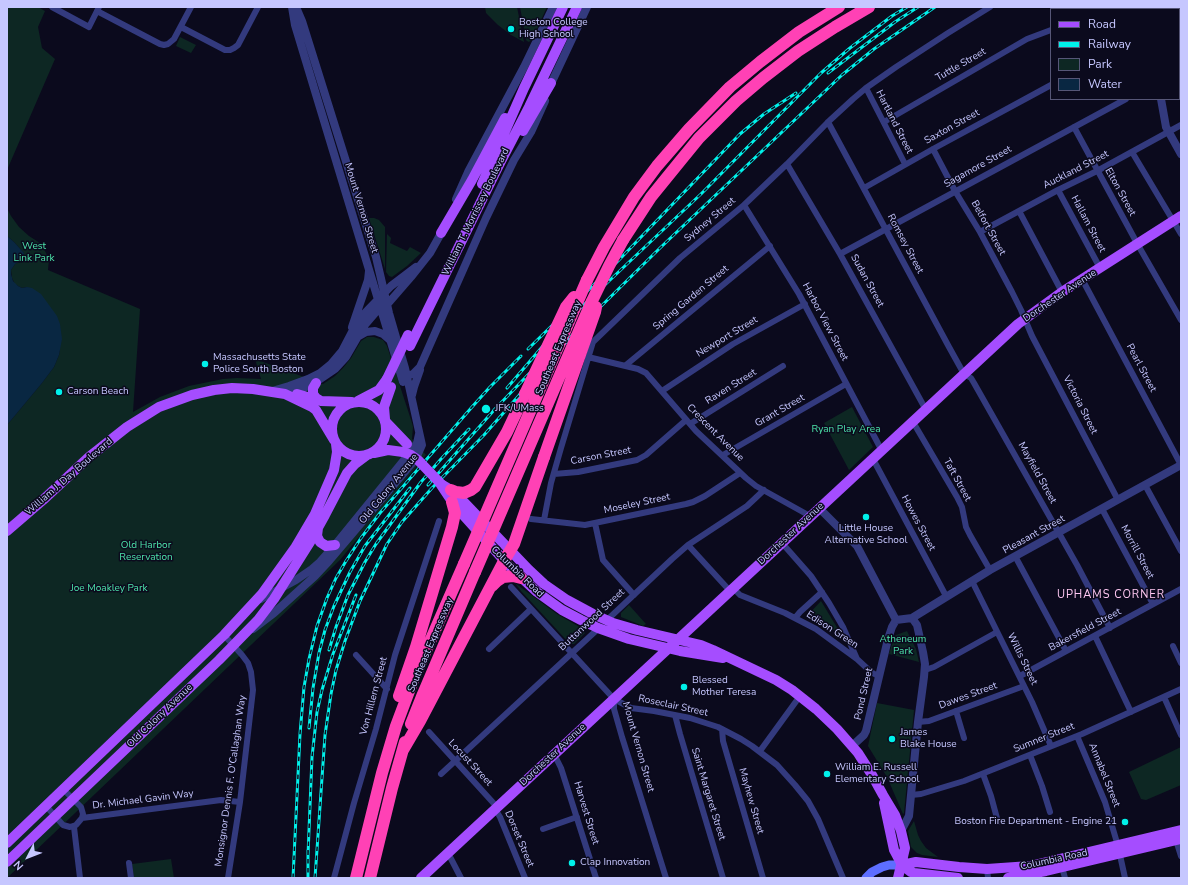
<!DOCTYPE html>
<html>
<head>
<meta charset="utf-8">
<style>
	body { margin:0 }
	#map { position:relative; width:1188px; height:885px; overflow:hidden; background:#0b0a1d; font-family:"Nunito Sans",sans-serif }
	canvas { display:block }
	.frame { position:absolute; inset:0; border:8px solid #c6c7ff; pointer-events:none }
	.legend { position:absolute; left:1050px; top:8px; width:130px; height:92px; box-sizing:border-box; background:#0b0a1d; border:1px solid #565677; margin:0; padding:5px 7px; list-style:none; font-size:12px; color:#c6c7ff }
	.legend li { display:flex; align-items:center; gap:8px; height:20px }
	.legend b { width:20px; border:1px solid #565677 }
	.north { position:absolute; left:8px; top:837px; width:40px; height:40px; -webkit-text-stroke:3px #0b0a1d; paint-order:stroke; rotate:228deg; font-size:11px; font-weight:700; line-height:16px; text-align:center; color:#c6c7ff }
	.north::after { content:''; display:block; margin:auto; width:14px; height:18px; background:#c6c7ff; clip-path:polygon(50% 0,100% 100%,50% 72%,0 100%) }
</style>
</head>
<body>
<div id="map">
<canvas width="1188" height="885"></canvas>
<div class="frame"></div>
<ul class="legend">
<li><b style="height:5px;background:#a54dff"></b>Road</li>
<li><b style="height:5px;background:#00f1ea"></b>Railway</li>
<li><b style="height:11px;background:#0d2723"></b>Park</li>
<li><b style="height:11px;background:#092742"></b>Water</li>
</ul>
<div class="north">N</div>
</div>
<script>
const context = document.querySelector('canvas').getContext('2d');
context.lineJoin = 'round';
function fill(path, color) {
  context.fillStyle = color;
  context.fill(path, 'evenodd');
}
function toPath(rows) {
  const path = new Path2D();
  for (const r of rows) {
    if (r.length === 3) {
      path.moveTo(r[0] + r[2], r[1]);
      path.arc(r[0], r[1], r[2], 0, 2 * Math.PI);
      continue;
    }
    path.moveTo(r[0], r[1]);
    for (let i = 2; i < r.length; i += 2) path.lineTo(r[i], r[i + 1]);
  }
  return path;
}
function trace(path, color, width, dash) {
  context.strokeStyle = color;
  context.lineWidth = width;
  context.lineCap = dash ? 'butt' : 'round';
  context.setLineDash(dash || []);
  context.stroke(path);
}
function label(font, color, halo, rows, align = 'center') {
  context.font = font + ' "Nunito Sans",sans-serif';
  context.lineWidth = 3;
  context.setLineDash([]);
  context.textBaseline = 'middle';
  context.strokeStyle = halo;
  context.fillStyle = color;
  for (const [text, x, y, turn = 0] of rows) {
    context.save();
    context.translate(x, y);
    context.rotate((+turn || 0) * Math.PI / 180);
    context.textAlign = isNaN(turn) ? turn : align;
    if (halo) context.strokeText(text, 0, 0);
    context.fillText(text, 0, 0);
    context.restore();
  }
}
const green = toPath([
	[7,7,38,7,45,11,38,27,42,48,55,59,7,170],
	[485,7,517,7,524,42,511,35,498,25,486,13],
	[520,7,547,7,533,38,529,42,527,41,526,40],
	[180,37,196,45,191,53,176,46],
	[7,208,11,216,19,227,29,236,40,243,44,249,49,259,48,270,140,309,133,412,160,397,189,386,223,379,237,378,261,379,255,359,323,384,335,376,343,368,351,358,361,341,367,337,374,337,383,340,387,346,412,423,413,427,412,439,426,455,340,560,7,878,7,425,42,383,54,367,59,355,60,348,27,287,22,288,18,286,15,284,12,278,11,270,15,264,22,261,24,253,14,242,7,236],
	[369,218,374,218,379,220,385,227,385,269],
	[387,234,391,238,390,243,407,251,410,247,421,253,407,266,392,277,389,276,386,272],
	[852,407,873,447,849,470,824,423],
	[515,583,557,614,583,629,585,633,574,644,570,644,521,591],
	[821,601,841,634,807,616],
	[629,605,646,624,643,626,621,617,621,613],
	[907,631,916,649,919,662,889,654,894,637,896,635],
	[877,703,914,710,904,813,903,814,887,777,868,746],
	[1181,747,1181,785,1146,800,1141,799,1129,772],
	[914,821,918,835,921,841,926,848,938,857,922,855,917,853,911,847,908,831],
	[171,859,174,878,134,878,132,864]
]);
const water = toPath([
	[7,236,14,242,24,253,22,261,15,264,11,270,11,274,13,281,18,286,22,288,27,287,32,288,41,294,57,316,60,324,62,339,59,355,54,367,42,383,7,425]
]);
const minor = toPath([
	[52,7,89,27,99,7],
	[1130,9,1137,7],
	[97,11,160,44,164,45,168,44,174,39,191,7],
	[181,27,225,50,230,50,234,48,238,45,258,7],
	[1179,40,1181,39],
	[866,88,905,164],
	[828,122,949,347,964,374,971,378,974,383,1077,565,1110,628],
	[884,122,1027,39,1051,30],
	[1074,127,1138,245,1181,320],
	[933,149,955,191,980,232,1012,292,1021,310,1032,336,1118,500],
	[1132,152,1181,234],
	[787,164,840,254,926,410],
	[864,188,933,149,1051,85],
	[1058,190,1100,268],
	[744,205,799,294,882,451],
	[1019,211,1062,292],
	[980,232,1058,190,1097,171,1181,125],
	[840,254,1126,99],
	[1082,279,1181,465],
	[588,357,638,369,646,373,696,431,746,478,756,486,810,516],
	[626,365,770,246],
	[662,391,733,344,805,304],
	[913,422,957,497,962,507,966,527,970,535,990,570],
	[690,424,783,366],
	[723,455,846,384],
	[873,459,946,596],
	[554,474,578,472,637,460,646,455,686,420],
	[1145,485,1181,551],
	[1102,509,1153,604],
	[531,519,585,525,686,504,693,502,705,496,740,473],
	[544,520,551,483,561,448,593,342,680,258,744,205,787,164,828,122,853,99,866,88,896,67,948,33,990,7],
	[595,523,603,560,634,595],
	[782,543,811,576,829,603,843,627,857,659],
	[688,545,730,591],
	[1015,556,1066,651],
	[972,581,1032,702,1051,746],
	[511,587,614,699,631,708,654,711,690,718,718,727,741,739,752,746,777,765,795,785,808,801,818,819,843,878],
	[733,588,740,595,785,613,816,629,857,659,871,672,878,676],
	[795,618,800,612,822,592],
	[606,621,672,559,688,545,747,506,764,490],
	[224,635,242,655,248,663,251,672,253,690,240,802,228,878],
	[1095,636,1131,712],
	[1173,646,1181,663],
	[489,649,531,609],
	[356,655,387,689],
	[925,670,934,667,997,632],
	[1020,676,1181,589],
	[1164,697,1181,735],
	[614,699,614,709,622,737,666,878],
	[956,711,964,738],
	[675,715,680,734,723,878],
	[918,722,929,721,1024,686],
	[722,729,723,741,763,878],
	[429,732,497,807],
	[1077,736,1105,802,1118,846,1125,878],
	[760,751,800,696],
	[554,754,561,768,596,878],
	[1030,755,1042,786,1050,812],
	[441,774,599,628],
	[983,774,991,796,998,822],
	[63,789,81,807,83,814,82,818],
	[911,795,921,794,964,781,1082,734,1181,689],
	[46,806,63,825,70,827,76,825,82,818,221,800,240,802],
	[495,809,500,817,525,878],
	[74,827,80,878],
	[543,829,577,817],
	[1176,840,1181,856],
	[448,853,461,878],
	[129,863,131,878],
	[1062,867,1065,878],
	[987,869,988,878],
	[334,878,354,803,376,729,395,655,439,521]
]);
const tertiary = toPath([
	[292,7,295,25,403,382],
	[1154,7,1154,9],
	[549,88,587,7],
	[1161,99,1166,127,1181,154],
	[456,199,468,172,524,67,553,7],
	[385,307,411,277,430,253,444,228],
	[352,327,368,280,369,271],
	[359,336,366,332,375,331,383,334,391,341],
	[402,377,413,374,420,367,486,218,514,160,531,132,545,101],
	[272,391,289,386,308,379,320,373,331,364,342,351,354,328,364,314,391,286,416,267],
	[291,393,313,384,335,369,346,357,364,326,382,305],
	[412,395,414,387,420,370],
	[819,508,857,546,896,620],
	[261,599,296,580,312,569,320,562,335,545,413,449,417,443,419,434],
	[896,620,912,618,990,570,1181,465],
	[253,629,274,613,315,576,329,561,414,461,418,454,422,445,405,368,389,313,376,257,302,21,296,7],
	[852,746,864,735,866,731,888,639,892,627,896,620],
	[901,831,909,816,918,722,924,677,925,664,923,652,917,625,912,618]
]);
const secondary = toPath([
	[866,878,872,872,882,867,889,865,902,865]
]);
const primary = toPath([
	[523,131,551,83],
	[482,184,524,88,563,7],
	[441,233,472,180,505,118],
	[410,346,498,167,529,107,577,7],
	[316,383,313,388,313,394,316,398,321,401],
	[297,394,321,401,352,402],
	[358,401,379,390,387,379],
	[359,429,27],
	[385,419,384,407,391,387],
	[385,421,407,444],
	[374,453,388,450,403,452],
	[441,484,451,490,460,498,529,570,544,584,567,600,593,614,613,623,637,630,701,645,713,650,776,680,792,690,816,709,837,729,858,753,872,775,883,795,895,815,901,831,905,848,898,878],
	[441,485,455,506,509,566,537,592,562,610,581,620,598,628,629,639,680,651,723,658],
	[318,528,317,536,320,542,326,546,335,545],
	[7,531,43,500,89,457,127,427,159,407,192,395,214,390,232,388,253,389,285,394,312,407,316,410,334,440],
	[884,803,894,850,902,865,911,872,914,873,958,878],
	[7,843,224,635,262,594,295,548,315,514,334,470,337,452,336,444],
	[7,862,219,660,258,620,274,599,310,542,325,515,347,473,355,464,367,455],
	[902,865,916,862,959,867,987,869,1030,866,1181,830],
	[421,878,1018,324,1062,292,1181,216],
	[1008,878,1046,871,1181,839]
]);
const motorway = toPath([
	[623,240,651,197,677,165,699,138,736,101,763,78,798,51,835,27,869,7],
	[587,280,604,247,634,197,657,166,689,129,730,87,760,62,799,32,839,7],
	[451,490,456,492,464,493,471,490,475,487,507,432,525,394],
	[492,586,497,581,503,577,513,576,521,578],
	[399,696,416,647,452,527,455,513,452,502],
	[411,724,423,694,475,572],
	[403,750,420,721,504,561,514,544,544,457],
	[356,878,382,773,396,726,414,678,464,564],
	[370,878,392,788,405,742]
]);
const rail = toPath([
	[828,73,895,22,918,7],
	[528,349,618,261,740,134,764,114,796,93],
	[507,388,554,333,701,194,821,73,850,48,892,16,907,7],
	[428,485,495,409,552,350],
	[329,650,336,627,348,595,365,562,376,544,421,482,441,459,469,429],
	[309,728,313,688,319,653,325,630,334,606,350,572,365,546,410,488],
	[308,850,308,878],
	[308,855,312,757,317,712,322,690,333,654,356,595],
	[293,878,300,734,304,687,309,659,317,626,327,598,336,578,346,561,361,538,380,513,472,407,490,387,521,356],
	[315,878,325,735,331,694,336,670,345,641,360,601,387,544,402,522,432,488,484,435,575,332,660,248,842,75,874,49,935,7]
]);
const primaryBridge = toPath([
	[387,379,408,335],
	[403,452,411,455,418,460,441,484]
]);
const motorwayBridge = toPath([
	[525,394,566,307,574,297],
	[544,457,595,312,596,307],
	[464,564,587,280],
	[475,572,592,301,609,266,623,240]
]);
const markers = [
	[511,29,4,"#00f1ea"],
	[205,364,4,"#00f1ea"],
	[59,392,4,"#00f1ea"],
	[486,409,5,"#00f1ea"],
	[866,517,4,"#00f1ea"],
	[684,687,4,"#00f1ea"],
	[892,739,4,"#00f1ea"],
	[827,774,4,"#00f1ea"],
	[1125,822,4,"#00f1ea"],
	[572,863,4,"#00f1ea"]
];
const poiNames = [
	["Boston College",519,23],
	["High School",519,35],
	["Massachusetts State",213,358],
	["Police South Boston",213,370],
	["Carson Beach",67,392],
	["JFK/UMass",495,409],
	["Little House",866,529,"center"],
	["Alternative School",866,541,"center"],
	["Blessed",692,681],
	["Mother Teresa",692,693],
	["James",900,733],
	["Blake House",900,745],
	["William E. Russell",835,768],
	["Elementary School",835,780],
	["Boston Fire Department - Engine 21",1117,822,"right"],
	["Clap Innovation",580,863]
];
const streetNames = [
	["Tuttle Street",961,65,-30],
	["Hartland Street",894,122,63],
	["Saxton Street",952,127,-29],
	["Sagamore Street",978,167,-29],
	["Auckland Street",1076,170,-27],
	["Elton Street",1120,192,61],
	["Mount Vernon Street",361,208,73],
	["William T. Morrissey Boulevard",476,212,-64],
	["Sydney Street",710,220,-40],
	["Hallam Street",1088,224,62],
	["Belfort Street",988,228,61],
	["Romsey Street",905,244,62],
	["Sudan Street",867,281,61],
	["Dorchester Avenue",1060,296,-34],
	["Spring Garden Street",691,298,-40],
	["Harbor View Street",825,322,62],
	["Newport Street",727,337,-31],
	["Southeast Expressway",559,348,-67],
	["Pearl Street",1141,368,62],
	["Raven Street",731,387,-32],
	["Victoria Street",1080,405,63],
	["Grant Street",780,411,-30],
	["Crescent Avenue",715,433,45],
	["Carson Street",601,456,-11],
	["Mayfield Street",1037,473,61],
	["William J. Day Boulevard",69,477,-41],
	["Taft Street",957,480,61],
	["Old Colony Avenue",389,489,-51],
	["Moseley Street",637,504,-12],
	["Howes Street",918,523,62],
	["Dorchester Avenue",791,534,-43],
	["Pleasant Street",1034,535,-29],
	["Morrill Street",1137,552,62],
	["Columbia Road",517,572,44],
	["Buttonwood Street",592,620,-43],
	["Edison Green",832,630,33],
	["Bakersfield Street",1085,630,-28],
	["Southeast Expressway",431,645,-67],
	["Willis Street",1022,659,64],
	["Pond Street",864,694,-77],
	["Von Hillern Street",374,696,-75],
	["Dawes Street",968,696,-20],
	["Roseclair Street",673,706,12],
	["Old Colony Avenue",160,716,-44],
	["Sumner Street",1044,738,-22],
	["Mount Vernon Street",638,747,74],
	["Dorchester Avenue",553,755,-43],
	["Locust Street",470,763,47],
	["Annabel Street",1104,775,68],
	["Monsignor Dennis F. O'Callaghan Way",231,781,-82],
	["Saint Margaret Street",708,794,73],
	["Dr. Michael Gavin Way",143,800,-7],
	["Mayhew Street",751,801,74],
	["Harvest Street",586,813,73],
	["Dorset Street",519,839,67],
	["Columbia Road",1054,860,-12]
];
const parkNames = [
	["West",34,247],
	["Link Park",34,259],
	["Ryan Play Area",846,430],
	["Old Harbor",146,546],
	["Reservation",146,558],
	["Joe Moakley Park",109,589],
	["Atheneum",903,640],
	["Park",903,652]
];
const neighbourhoodNames = [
	["UPHAMS CORNER",1111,595]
];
fill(green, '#0d2723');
fill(water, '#092742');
trace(minor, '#333a7e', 6);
trace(tertiary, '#333a7e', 8);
trace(secondary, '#5d6eff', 9);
trace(primary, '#a54dff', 10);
trace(motorway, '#ff41b5', 12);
trace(rail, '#00f1ea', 3);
trace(rail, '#0b0a1d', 1.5, [4.5]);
trace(primaryBridge, '#a54dff', 10);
trace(motorwayBridge, '#ff41b5', 12);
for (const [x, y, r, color] of markers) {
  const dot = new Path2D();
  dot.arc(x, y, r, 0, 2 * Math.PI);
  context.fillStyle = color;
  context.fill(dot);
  trace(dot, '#0b0a1d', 1.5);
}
label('10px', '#c6c7ff', '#0b0a1d', poiNames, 'left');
label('10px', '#c6c7ff', '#0b0a1d', streetNames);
label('10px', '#4de4ab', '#0b0a1d', parkNames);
context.letterSpacing = '1px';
label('11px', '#ffc8f2', '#0b0a1d', neighbourhoodNames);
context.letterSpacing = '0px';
</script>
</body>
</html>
